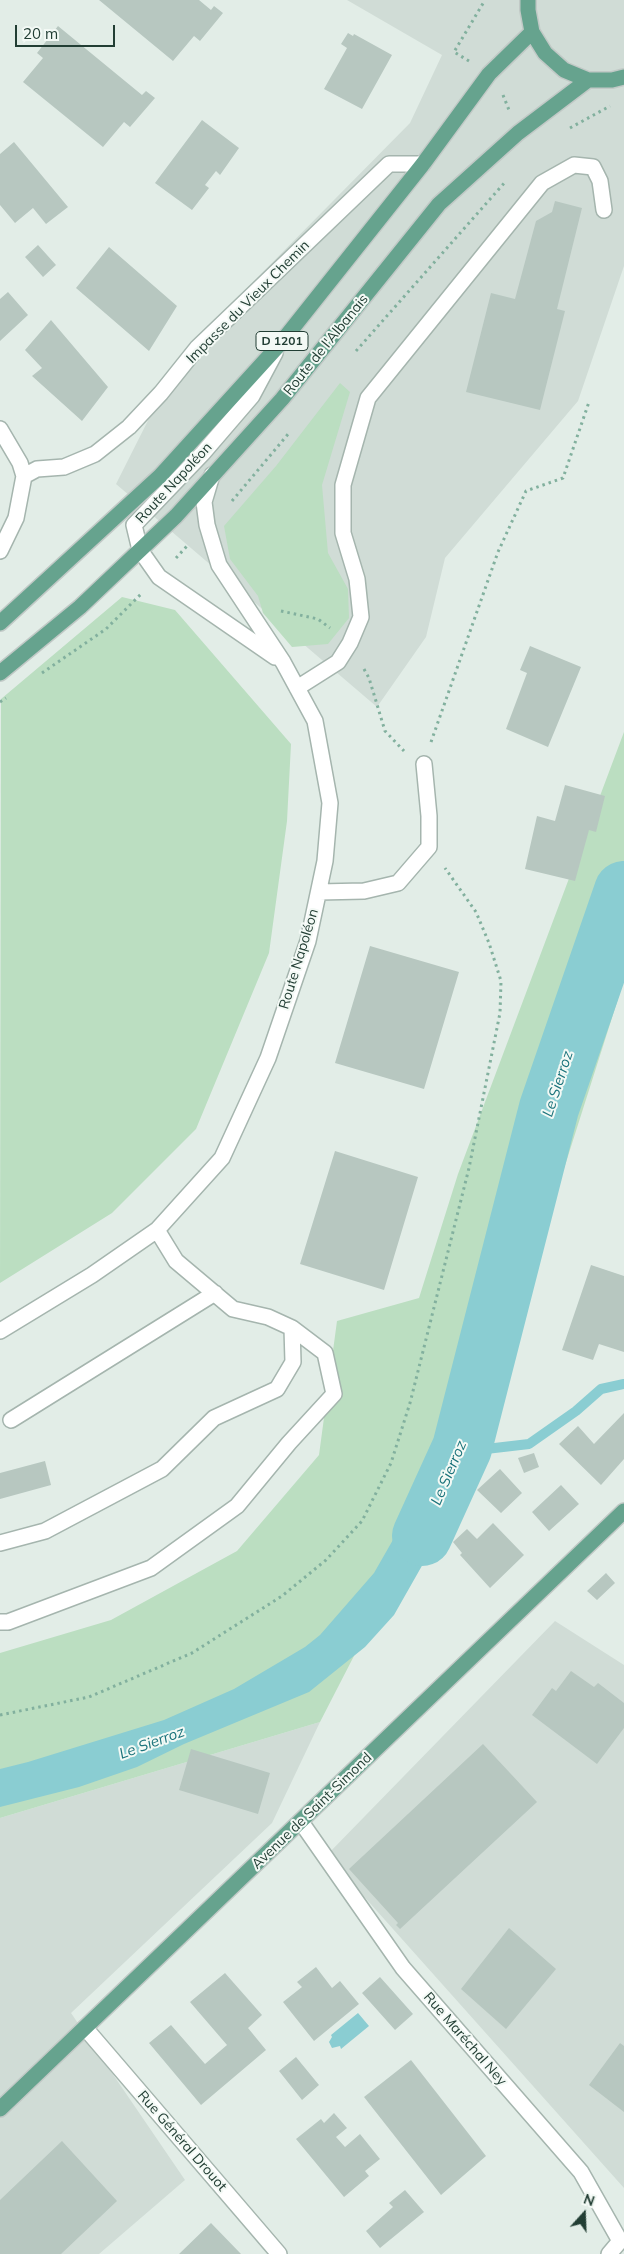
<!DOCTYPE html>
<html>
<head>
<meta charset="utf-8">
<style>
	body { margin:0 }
	#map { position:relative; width:624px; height:2254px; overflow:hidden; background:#e2ede7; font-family:Mulish,sans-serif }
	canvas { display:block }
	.north { position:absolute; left:559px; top:2189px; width:50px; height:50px; -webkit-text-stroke:4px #f3f9f5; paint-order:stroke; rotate:20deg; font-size:14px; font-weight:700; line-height:20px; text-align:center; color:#223e34 }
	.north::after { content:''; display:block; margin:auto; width:18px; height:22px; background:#223e34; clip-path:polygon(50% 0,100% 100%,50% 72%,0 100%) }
	.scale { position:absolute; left:15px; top:25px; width:100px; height:22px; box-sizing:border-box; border:2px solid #223e34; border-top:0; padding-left:6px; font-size:15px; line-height:18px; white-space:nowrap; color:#223e34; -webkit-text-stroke:4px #f3f9f5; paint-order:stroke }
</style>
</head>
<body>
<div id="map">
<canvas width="624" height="2254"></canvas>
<div class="north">N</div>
<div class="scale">20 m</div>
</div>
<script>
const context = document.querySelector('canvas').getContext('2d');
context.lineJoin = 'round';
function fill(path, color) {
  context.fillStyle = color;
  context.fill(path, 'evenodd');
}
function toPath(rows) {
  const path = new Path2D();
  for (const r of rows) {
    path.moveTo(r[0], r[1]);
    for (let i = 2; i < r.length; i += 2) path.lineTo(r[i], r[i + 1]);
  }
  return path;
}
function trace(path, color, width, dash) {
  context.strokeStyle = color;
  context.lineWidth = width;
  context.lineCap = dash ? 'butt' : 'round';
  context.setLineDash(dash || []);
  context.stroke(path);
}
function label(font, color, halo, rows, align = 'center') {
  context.font = font + ' Mulish,sans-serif';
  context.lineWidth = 4;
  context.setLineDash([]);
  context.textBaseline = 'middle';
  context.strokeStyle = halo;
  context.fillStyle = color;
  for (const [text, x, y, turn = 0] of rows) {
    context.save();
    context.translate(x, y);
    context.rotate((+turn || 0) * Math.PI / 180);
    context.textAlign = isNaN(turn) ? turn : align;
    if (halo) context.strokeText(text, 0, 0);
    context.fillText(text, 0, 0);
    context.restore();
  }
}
const built = toPath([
	[347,0,624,0,624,266,578,401,445,558,426,637,377,707,116,484,181,355,410,123,442,55],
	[555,1621,624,1665,624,2188,327,1855],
	[320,1722,272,1823,71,2013,185,2180,99,2254,0,2254,0,1818]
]);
const green = toPath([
	[340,383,350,392,322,485,328,553,348,589,349,618,328,644,292,647,263,613,258,596,230,559,224,526,276,466],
	[122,597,175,610,291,744,287,821,269,953,196,1129,112,1213,0,1283,1,699],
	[624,732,624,980,498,1376,320,1722,0,1818,0,1653,111,1620,237,1551,319,1455,337,1321,419,1298,458,1174]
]);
const water = toPath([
	[477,1460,440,1534,394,1615,365,1647,309,1692,184,1744,137,1767,79,1787,0,1807,0,1769,28,1762,164,1720,234,1689,305,1647,320,1635,374,1573,437,1463],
	[358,2013,369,2026,341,2049,340,2046,332,2048,329,2042,332,2037,331,2035]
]);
const stream = toPath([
	[462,1448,486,1449,529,1444,576,1411,601,1389,624,1384]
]);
const river = toPath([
	[422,1536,462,1448,549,1108,624,891]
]);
const building = toPath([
	[99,0,199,0,211,10,214,6,223,13,200,41,194,36,173,61],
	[58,26,142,95,146,91,155,98,130,127,124,122,103,147,23,82,43,58,37,53],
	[348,33,353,36,354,34,392,55,362,109,324,89,347,48,341,44],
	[202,120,239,148,220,175,216,171,205,185,209,188,192,210,155,183],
	[14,142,68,207,46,224,33,208,15,223,0,205,0,154],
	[555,201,582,208,557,309,565,311,540,410,466,392,491,293,515,299,536,221,552,212],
	[38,245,56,265,43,277,25,257],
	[109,247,177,306,149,351,76,288],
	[8,292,28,315,0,341,0,299],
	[51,320,108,387,82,421,32,376,42,368,25,350],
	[530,646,581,667,548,747,506,729,527,673,520,670],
	[565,785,605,796,596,832,589,830,575,881,525,869,537,816,555,821],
	[370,946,459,972,424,1089,335,1063],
	[335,1151,418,1177,384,1290,300,1264],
	[591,1265,624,1276,624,1352,599,1344,593,1360,562,1350],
	[624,1413,624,1459,601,1485,559,1444,578,1426,594,1444],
	[534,1453,539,1467,524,1473,518,1458],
	[45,1461,51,1485,0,1499,0,1473],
	[500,1469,522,1493,501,1513,477,1490],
	[561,1485,579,1504,549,1531,532,1512],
	[493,1523,524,1555,490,1588,460,1555,462,1553,453,1542,467,1529,477,1539],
	[606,1573,615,1583,597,1600,587,1591],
	[571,1671,594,1687,598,1683,624,1703,624,1728,597,1764,532,1715,552,1688,556,1691],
	[483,1744,537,1802,400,1929,396,1925,398,1923,349,1869],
	[191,1749,270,1773,258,1814,179,1790],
	[509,1928,556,1969,506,2029,461,1989],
	[316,1967,332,1988,340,1981,359,2004,314,2041,283,2002,302,1987,297,1982],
	[225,1973,262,2015,248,2028,266,2050,201,2105,149,2043,171,2025,205,2064,227,2045,190,2002],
	[380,1977,413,2014,395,2030,362,1993],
	[620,2043,624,2046,624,2112,589,2085],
	[296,2057,319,2085,302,2100,279,2071],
	[411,2060,486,2156,441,2195,364,2097],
	[334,2113,347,2128,336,2137,345,2147,360,2134,380,2159,365,2171,369,2176,344,2197,296,2139,321,2119,324,2123],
	[62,2141,117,2201,61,2254,0,2254,0,2200],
	[405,2190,424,2212,380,2248,366,2231,393,2207,389,2203],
	[211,2223,241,2254,179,2254]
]);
const path = toPath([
	[469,61,454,52,485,0],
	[503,95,509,110],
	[570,128,610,106],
	[356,351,506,181],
	[232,501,289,433],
	[176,558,187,546],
	[281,611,318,619,330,628],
	[364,669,369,678,385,731,404,751],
	[42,673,106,629,142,593],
	[0,702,6,698],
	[431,742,498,552,526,491,563,478,589,402],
	[0,1715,89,1697,192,1653,282,1596,326,1560,362,1521,391,1463,410,1403,469,1168,500,1013,501,981,489,943,476,912,445,868]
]);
const minor = toPath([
	[275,353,252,396,203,453,134,525,140,550,159,577,275,657],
	[0,429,20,463,24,476,16,518,0,551],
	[24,476,37,469,64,467,95,454,129,427,161,393,197,348,389,164,423,164],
	[297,688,338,662,350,643,361,617,357,579,343,533,343,485,368,398,542,183,574,165,593,167,600,181,604,210],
	[319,892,364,891,398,883,429,847,429,816,424,764],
	[157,1230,222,1158,268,1058,308,941,325,861,330,803,315,721,283,662,219,565,207,525,204,502,212,475],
	[0,1331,92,1275,157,1230,176,1261,233,1309,268,1317,292,1328,325,1353,334,1394,289,1443,237,1506,151,1568,8,1622,0,1622],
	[11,1420,215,1293],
	[0,1543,45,1531,162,1469,214,1418,277,1389,293,1362,292,1328],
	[301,1822,403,1968,581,2172,620,2241,609,2254],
	[86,2029,279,2254]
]);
const major = toPath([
	[528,0,528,10,532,32,545,53,564,70,588,80,612,80,624,77],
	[0,623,160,476,280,344,423,164,489,74,532,32],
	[0,673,80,607,176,516,282,399,439,204,518,133,588,80],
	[0,2109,624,1511]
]);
const shields = [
	[282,341,52]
];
const shieldNames = [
	["D 1201",282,341]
];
const streetNames = [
	["Impasse du Vieux Chemin",248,302,-45],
	["Route de l'Albanais",326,345,-51],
	["Route Napoléon",174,483,-47],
	["Route Napoléon",299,959,-73],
	["Avenue de Saint-Simond",312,1811,-44],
	["Rue Maréchal Ney",465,2039,49],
	["Rue Général Drouot",182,2141,49]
];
const waterNames = [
	["Le Sierroz",558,1084,-72],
	["Le Sierroz",449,1473,-67],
	["Le Sierroz",152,1743,-20]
];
fill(built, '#d0dcd6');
fill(green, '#bbdec1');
fill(water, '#8acdd2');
trace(stream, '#8acdd2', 10);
trace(river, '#8acdd2', 60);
fill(building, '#b7c7c0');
trace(minor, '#a5b5ae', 18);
trace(major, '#c1c9c6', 18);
trace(path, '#82b09e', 3, [2.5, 4]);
trace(minor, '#fff', 15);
trace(major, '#66a38e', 15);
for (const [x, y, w] of shields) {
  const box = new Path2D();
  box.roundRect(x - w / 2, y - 9.5, w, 19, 4);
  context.fillStyle = '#f3f9f5';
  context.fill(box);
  trace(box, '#223e34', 1);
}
label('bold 12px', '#223e34', null, shieldNames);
label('14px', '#223e34', '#f3f9f5', streetNames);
label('italic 15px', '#1b737b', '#f3f9f5', waterNames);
</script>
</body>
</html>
